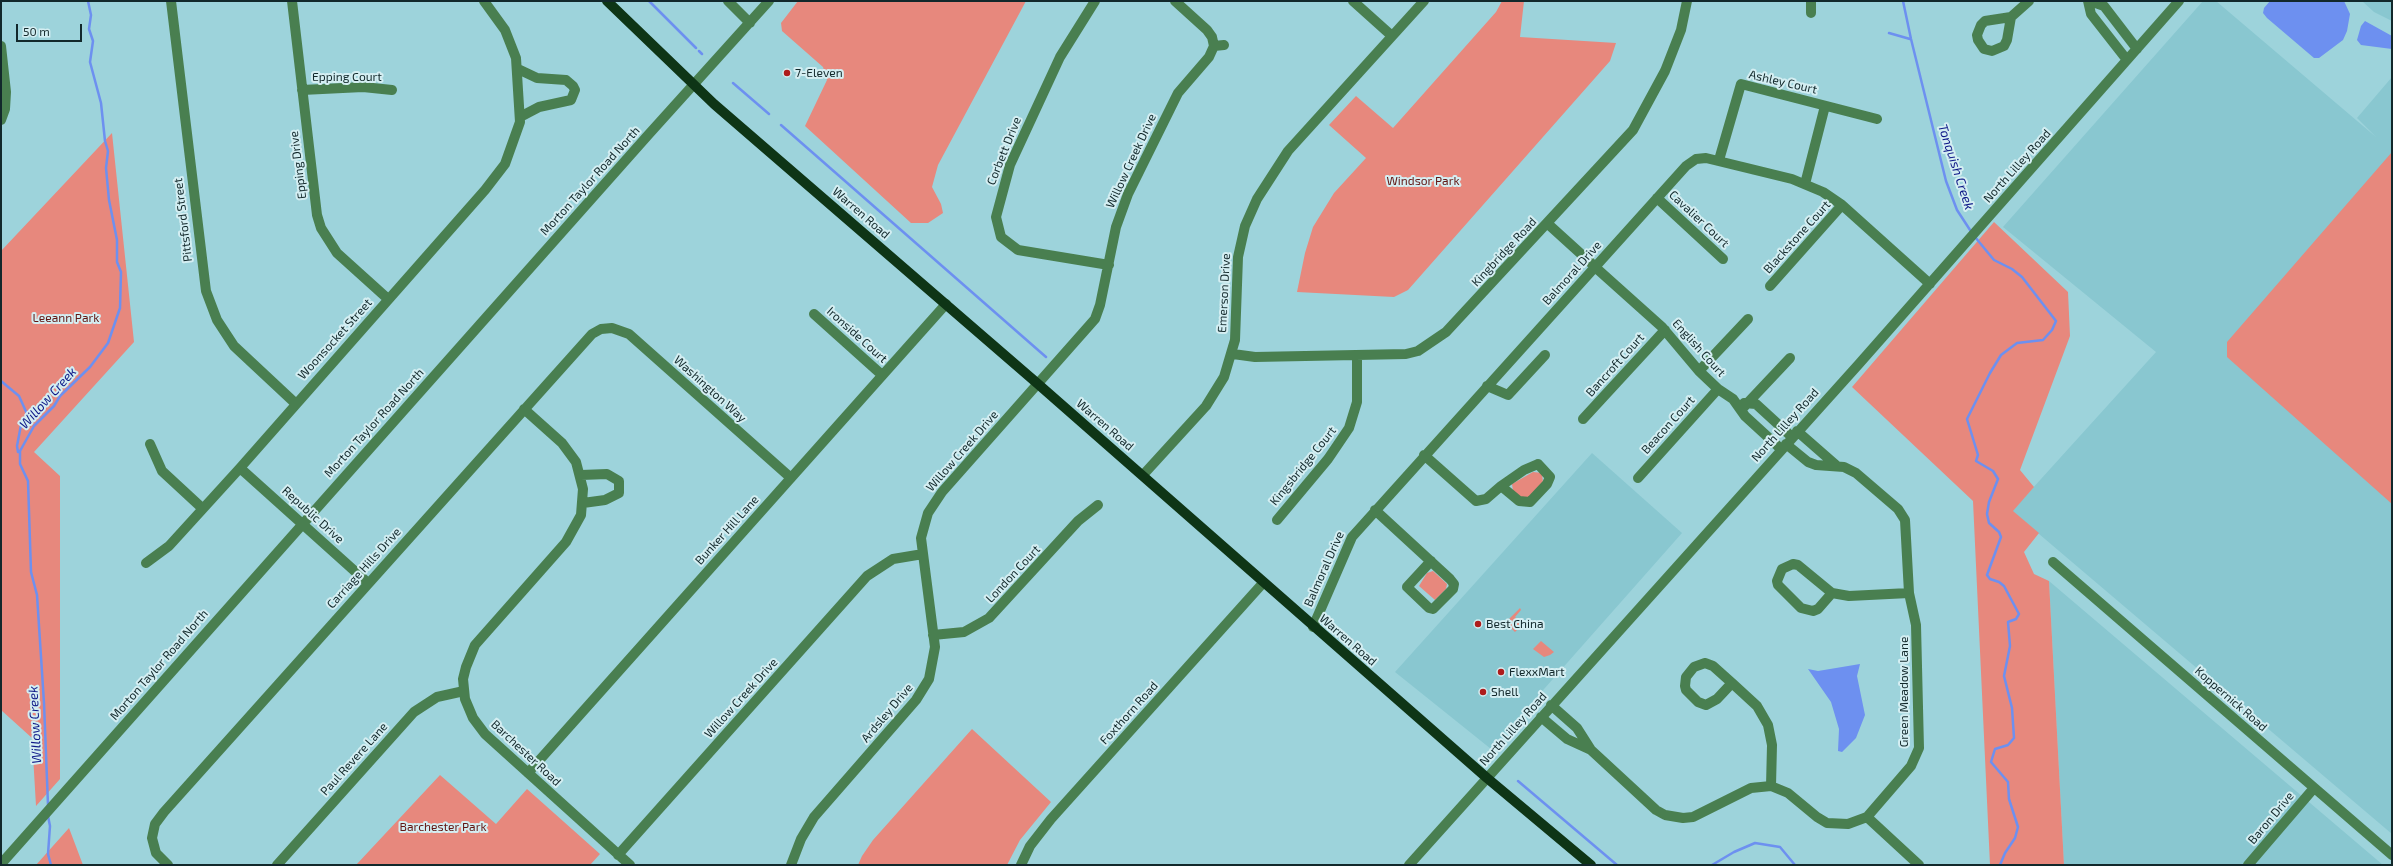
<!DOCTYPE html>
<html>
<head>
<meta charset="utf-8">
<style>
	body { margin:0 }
	#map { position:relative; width:2393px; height:866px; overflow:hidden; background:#9dd3db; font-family:"Exo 2",sans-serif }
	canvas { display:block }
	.frame { position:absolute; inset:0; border:2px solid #12282b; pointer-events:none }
	.scale { position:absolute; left:16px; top:24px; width:66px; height:18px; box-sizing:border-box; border:2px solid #12282b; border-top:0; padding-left:5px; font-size:12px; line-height:14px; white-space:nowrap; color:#12282b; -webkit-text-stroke:3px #d4eef2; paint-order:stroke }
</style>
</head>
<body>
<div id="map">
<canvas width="2393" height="866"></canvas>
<div class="frame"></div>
<div class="scale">50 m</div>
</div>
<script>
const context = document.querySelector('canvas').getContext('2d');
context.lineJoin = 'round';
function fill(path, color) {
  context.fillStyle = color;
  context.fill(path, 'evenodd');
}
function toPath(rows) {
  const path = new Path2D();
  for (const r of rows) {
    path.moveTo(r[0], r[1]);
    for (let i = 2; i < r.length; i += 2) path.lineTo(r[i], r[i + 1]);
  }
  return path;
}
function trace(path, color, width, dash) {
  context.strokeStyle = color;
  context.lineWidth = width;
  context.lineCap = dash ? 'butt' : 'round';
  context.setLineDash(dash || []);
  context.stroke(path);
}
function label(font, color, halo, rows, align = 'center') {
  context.font = font + ' "Exo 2",sans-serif';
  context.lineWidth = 4;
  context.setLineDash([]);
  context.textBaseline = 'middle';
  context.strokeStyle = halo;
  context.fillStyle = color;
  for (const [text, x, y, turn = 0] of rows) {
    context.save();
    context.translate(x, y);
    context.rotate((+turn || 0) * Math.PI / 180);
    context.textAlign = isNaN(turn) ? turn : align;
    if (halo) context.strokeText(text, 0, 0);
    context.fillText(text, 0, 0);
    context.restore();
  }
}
const built = toPath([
	[2203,1,2216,1,2376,137,2357,118,2392,77,2392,834,2012,511,2156,352,2003,227],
	[2362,1,2392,1,2392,21,2374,12],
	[1592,453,1682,533,1491,749,1395,672],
	[2049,581,2383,865,2064,865]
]);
const green = toPath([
	[798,1,1026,1,938,165,932,187,941,204,943,213,928,223,911,223,805,126,827,80,823,67,782,31,781,23],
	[1502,1,1524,1,1520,37,1616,43,1610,61,1408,290,1394,297,1297,292,1305,253,1313,227,1334,193,1366,158,1329,125,1356,96,1393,128,1496,12],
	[112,133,134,342,34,452,60,476,60,779,36,806,32,738,1,710,1,251],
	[2392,152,2392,504,2227,357,2227,342],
	[1994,222,2068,292,2070,336,2020,470,2034,487,2013,511,2039,533,2024,552,2034,574,2049,581,2064,865,1990,865,1973,501,1852,387],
	[1533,472,1542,473,1543,483,1529,498,1522,498,1513,491,1512,484],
	[1433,571,1447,584,1446,589,1435,600,1419,586,1427,573],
	[1520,608,1521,610,1515,617,1523,624,1515,632,1508,625,1508,620],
	[1541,641,1554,652,1550,655,1544,657,1533,649],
	[972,729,1051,802,1020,840,1007,865,858,865,862,856,873,840],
	[440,775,496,824,527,789,600,854,590,865,356,865],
	[69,828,83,865,36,865]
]);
const water = toPath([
	[2270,1,2344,1,2350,14,2347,31,2343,40,2319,58,2314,58,2267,18,2263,13,2264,8],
	[2365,21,2392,36,2392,49,2361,45,2357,40,2361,26],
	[1860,664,1857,676,1865,715,1856,738,1842,752,1838,751,1839,729,1831,702,1808,669,1818,671]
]);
const stream = toPath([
	[649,1,696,48],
	[1903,1,1911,39,1946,181,1957,210,1972,233],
	[1889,33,1910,39],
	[699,51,702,54],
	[733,83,769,114],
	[781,125,1046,357],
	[1975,237,1994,260,2012,269,2022,277,2056,321,2052,330,2043,340,2017,343,2001,355,1990,373,1967,419,1978,455,1976,461,1993,471,1998,479,1989,502,1987,514,1989,523,1999,532,2001,537,1987,575,1990,579,1999,582,2004,586,2019,614,2016,619,2008,622,2010,646,2004,676,2012,708,2014,738,2008,745,1995,749,1991,762,2008,782,2009,799,2018,827,2015,838,2005,853,2000,865],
	[1,381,19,396,28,416,26,423,21,425,17,446,18,452],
	[1518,781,1617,865],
	[48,805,44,703,37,595,31,572,28,481,20,464,20,451,34,426,54,406,60,396,90,367,108,343,120,308,121,272,117,262,117,240,109,200,106,168,108,151,105,141,101,103,90,62,93,41,89,29,91,15,88,1],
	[48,816,50,826,48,854,51,865],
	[1712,865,1734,852,1755,843,1780,847,1795,865]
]);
const minor = toPath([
	[171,1,206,291,217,320,234,346,295,403],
	[292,1,317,215,321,228,337,253,388,299],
	[728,1,750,23],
	[1095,1,1060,57,1010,165,996,217,1001,237,1018,250,1109,265],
	[1175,1,1207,30,1212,37,1214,46],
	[1353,1,1392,36],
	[2088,1,2091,14,2127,60],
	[2090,1,2104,6,2137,49],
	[1811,13,1811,1],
	[2011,17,2007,40,2004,46,1992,51,1984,49,1978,40,1977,35,1981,25,1985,21,2011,17],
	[2011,17,2029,1],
	[1,46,6,92,5,109,1,120],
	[518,69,537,78,566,80,573,86,575,90,571,100,539,107,520,117],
	[302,90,363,87,392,90],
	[1719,160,1741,84,1877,119],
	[1805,184,1825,106],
	[1657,198,1723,259],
	[1548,224,1591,263],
	[1595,267,1662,327,1699,371,1718,389,1733,399,1745,416,1781,449],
	[1770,286,1842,205],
	[814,314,882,375],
	[1233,354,1255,357,1406,354,1418,351,1446,332,1633,130,1665,71,1681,30,1687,1],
	[1699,371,1748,319],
	[1487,386,1508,395,1545,355],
	[1744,403,1756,404,1792,437],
	[524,409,562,443,576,462,583,489,581,515,566,542,475,645,466,667,463,679,465,699,473,718,485,734,630,865],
	[1741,410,1790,358],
	[1583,419,1665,330],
	[1797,431,1837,466],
	[150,444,162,471,202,508],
	[1424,455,1476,501,1486,499,1501,486],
	[1538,464,1550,477,1547,484,1530,502,1519,501,1501,486,1524,470,1538,464],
	[240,468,368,583],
	[581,475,607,474,619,481,619,493,605,500,583,503],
	[1143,475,1206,406,1224,377,1235,340,1238,257,1245,226,1257,199,1288,151,1424,1],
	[1638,478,1718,389],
	[1375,510,1450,579,1454,584,1453,589,1433,609,1429,608,1407,587,1431,561],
	[1277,520,1328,459,1349,428,1357,402,1357,357],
	[2053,562,2392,855],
	[146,563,169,546,240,468,485,190,505,164,520,122,516,58,505,30,484,1],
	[1793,564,1798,565,1832,593,1818,609,1813,611,1801,608,1778,585,1777,581,1782,569,1793,564],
	[1832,593,1849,596,1909,593],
	[1313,627,1352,537,1686,166,1696,159,1706,158,1792,179,1823,192,1842,205,1930,284],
	[933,635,964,632,989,618,1078,521,1098,505],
	[1705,663,1713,666,1732,683,1717,699,1706,705,1698,702,1686,690,1685,686,1686,677,1694,667,1705,663],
	[1732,683,1757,706,1768,725,1772,745,1771,786],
	[1551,705,1577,728,1591,750,1656,810,1665,815,1683,818,1693,817,1751,788,1771,786,1788,793,1817,817,1827,823,1848,824,1867,817,1911,766,1919,748,1916,625,1909,593,1905,520,1898,509,1856,473,1844,467,1816,465,1808,462,1786,444],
	[1541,717,1567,739,1591,750],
	[528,773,946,304],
	[1867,817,1919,865],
	[618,855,867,576,893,559,923,554],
	[1,864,649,134,769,1],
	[168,865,156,853,152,838,155,824,164,812,592,334,601,329,612,328,629,334,791,478],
	[277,865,414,712,437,697,464,691],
	[791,865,801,839,814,817,916,700,929,679,935,647,921,538,928,513,942,492,1095,319,1100,305,1116,227,1128,194,1178,93,1209,57,1214,46,1224,45],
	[1021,865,1030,846,1051,819,1263,583],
	[1409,865,1858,365,2179,1],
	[2248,865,2314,788]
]);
const major = toPath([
	[607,1,714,104,1038,384,1487,778,1591,865]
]);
const markers = [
	[787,73,4,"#ae1c1c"],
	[1478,624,4,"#ae1c1c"],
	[1501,672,4,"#ae1c1c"],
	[1483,692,4,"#ae1c1c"]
];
const poiNames = [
	["7-Eleven",795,73],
	["Best China",1486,624],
	["FlexxMart",1509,672],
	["Shell",1491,692]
];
const streetNames = [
	["Epping Court",347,77],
	["Ashley Court",1783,82,13],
	["Corbett Drive",1004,151,-68],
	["Willow Creek Drive",1131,161,-65],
	["Epping Drive",298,165,-97],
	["North Lilley Road",2017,166,-48],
	["Morton Taylor Road North",590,181,-48],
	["Warren Road",861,213,41],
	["Cavalier Court",1699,219,43],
	["Pittsford Street",183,220,-97],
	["Blackstone Court",1797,237,-48],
	["Kingbridge Road",1504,252,-47],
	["Balmoral Drive",1572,273,-48],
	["Emerson Drive",1224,293,-87],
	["Ironside Court",857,335,42],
	["Woonsocket Street",335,339,-48],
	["English Court",1699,348,48],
	["Bancroft Court",1615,365,-48],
	["Washington Way",710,389,42],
	["Morton Taylor Road North",374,423,-48],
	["Warren Road",1105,425,41],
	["Beacon Court",1668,425,-48],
	["North Lilley Road",1785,425,-48],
	["Willow Creek Drive",962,451,-49],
	["Kingsbridge Court",1303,466,-51],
	["Republic Drive",313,515,42],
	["Bunker Hill Lane",727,530,-48],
	["Carriage Hills Drive",364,568,-48],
	["Balmoral Drive",1324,569,-66],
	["London Court",1013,574,-47],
	["Warren Road",1348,640,41],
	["Morton Taylor Road North",159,665,-49],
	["Green Meadow Lane",1904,692,-90],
	["Willow Creek Drive",741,698,-48],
	["Koppernick Road",2231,699,41],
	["Ardsley Drive",887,713,-50],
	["Foxthorn Road",1129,713,-48],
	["North Lilley Road",1513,729,-48],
	["Barchester Road",526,753,43],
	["Paul Revere Lane",354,759,-48],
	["Baron Drive",2271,818,-50]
];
const parkNames = [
	["Windsor Park",1423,181],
	["Leeann Park",66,318],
	["Barchester Park",443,827]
];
const waterNames = [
	["Tonquish Creek",1956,167,72],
	["Willow Creek",48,398,-48],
	["Willow Creek",35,725,-93]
];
fill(built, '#89c7d0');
fill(green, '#e7887d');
fill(water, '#6d90f0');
trace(stream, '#6d90f0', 2.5);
trace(minor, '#497f50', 10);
trace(major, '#0e3516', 10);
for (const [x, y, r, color] of markers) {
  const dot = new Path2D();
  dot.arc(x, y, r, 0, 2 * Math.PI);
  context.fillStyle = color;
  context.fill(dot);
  trace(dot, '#d4eef2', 1.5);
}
label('12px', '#12282b', '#d4eef2', poiNames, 'left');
label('12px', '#12282b', '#d4eef2', streetNames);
label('12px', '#601613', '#d4eef2', parkNames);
label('italic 13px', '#0e1887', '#d4eef2', waterNames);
</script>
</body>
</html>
